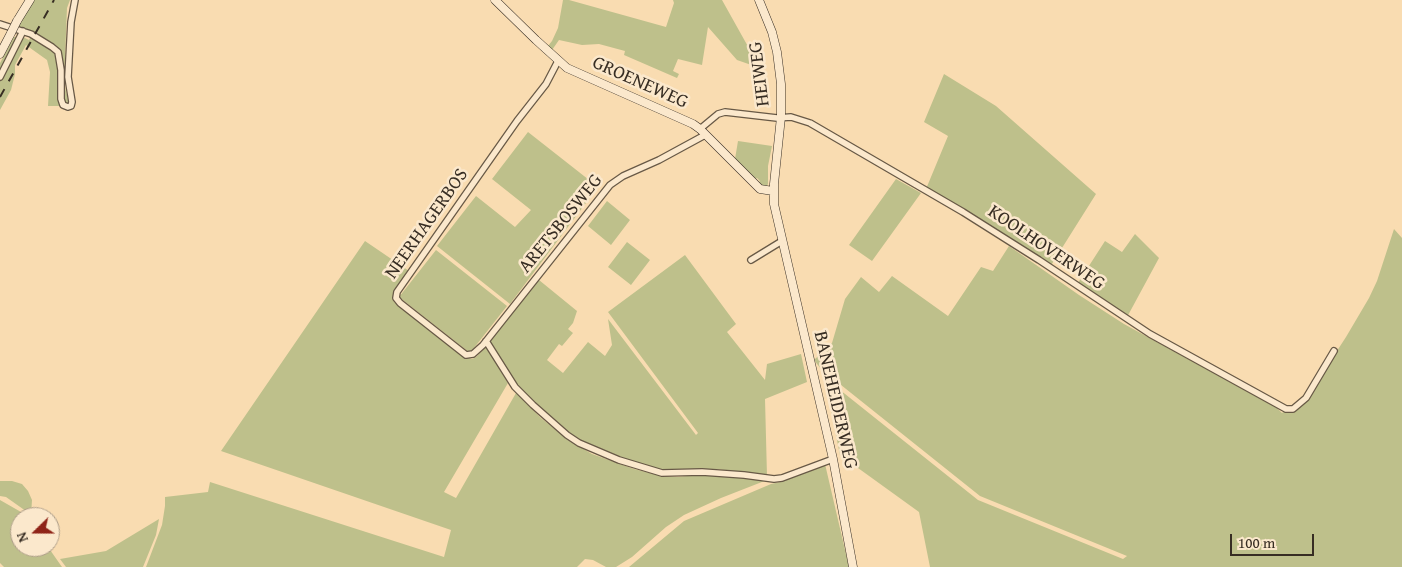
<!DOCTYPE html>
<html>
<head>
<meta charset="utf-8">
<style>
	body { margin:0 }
	#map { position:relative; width:1402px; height:567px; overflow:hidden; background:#f9dcb1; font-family:"Gentium Book Plus",serif }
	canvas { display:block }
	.north { position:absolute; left:10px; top:507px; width:50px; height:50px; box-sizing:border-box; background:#fbe8cc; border:1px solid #ad9d88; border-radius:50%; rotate:248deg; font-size:14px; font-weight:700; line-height:20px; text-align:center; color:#372d23 }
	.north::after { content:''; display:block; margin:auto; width:18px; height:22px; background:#8f2418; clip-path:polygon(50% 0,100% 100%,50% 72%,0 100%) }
	.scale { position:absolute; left:1230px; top:534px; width:84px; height:22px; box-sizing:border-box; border:2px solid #372d23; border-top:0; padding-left:6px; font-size:15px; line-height:18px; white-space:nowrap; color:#372d23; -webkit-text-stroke:4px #fbe8cc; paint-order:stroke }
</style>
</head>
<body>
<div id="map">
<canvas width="1402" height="567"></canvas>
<div class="north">N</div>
<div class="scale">100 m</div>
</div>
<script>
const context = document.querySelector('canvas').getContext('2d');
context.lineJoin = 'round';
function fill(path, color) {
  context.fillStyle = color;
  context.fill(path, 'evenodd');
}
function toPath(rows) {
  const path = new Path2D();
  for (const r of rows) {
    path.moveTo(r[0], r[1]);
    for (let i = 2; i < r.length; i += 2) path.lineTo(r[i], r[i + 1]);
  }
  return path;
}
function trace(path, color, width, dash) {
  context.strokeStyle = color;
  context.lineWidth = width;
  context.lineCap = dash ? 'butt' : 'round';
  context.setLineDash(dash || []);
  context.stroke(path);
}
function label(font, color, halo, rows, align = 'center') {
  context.font = font + ' "Gentium Book Plus",serif';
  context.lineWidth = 5;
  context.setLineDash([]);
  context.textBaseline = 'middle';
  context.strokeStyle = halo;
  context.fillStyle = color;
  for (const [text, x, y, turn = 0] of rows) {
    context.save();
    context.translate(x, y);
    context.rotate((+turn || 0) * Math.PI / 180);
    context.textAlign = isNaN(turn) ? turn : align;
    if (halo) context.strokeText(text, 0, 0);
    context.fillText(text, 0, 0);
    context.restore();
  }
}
const green = toPath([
	[34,0,70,0,67,8,64,83,69,104,67,106,48,106,50,72,47,60,26,45,15,65,15,74,11,90,0,110,0,63,14,37,21,36,29,40,32,34,18,27],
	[563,0,569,0,666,27,674,3,673,0,722,0,760,68,737,60,708,27,702,65,678,59,673,71,679,74,677,78,624,55,625,51,599,44,582,45,559,40,552,50,548,46,552,41,558,28],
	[944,74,996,106,1096,194,1050,267,926,189,948,136,924,122],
	[528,132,598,187,510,304,437,246,476,196,515,227,531,210,492,179],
	[738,141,772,146,768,166,768,184,766,187,762,188,758,184,760,181,757,178,755,179,735,159],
	[896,179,921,193,872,261,849,245],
	[607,201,630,220,611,245,588,226],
	[1394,229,1402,238,1402,567,930,567,919,512,840,455,826,386,835,386,978,500,1123,559,1127,556,980,496,821,369,814,360,832,343,845,299,861,277,879,292,892,276,948,316,981,267,993,271,1009,246,1079,295,1124,324,1277,408,1282,413,1289,407,1307,397,1346,337,1369,298,1377,281],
	[1135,234,1159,258,1126,319,1076,286,1105,241,1122,252],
	[365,241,409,271,393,296,394,302,466,357,472,359,476,357,486,347,508,383,444,492,456,498,516,393,541,418,567,439,592,454,634,469,662,476,678,477,713,473,767,480,721,498,684,515,666,527,632,557,616,567,606,567,593,560,585,559,577,567,146,567,162,525,165,506,165,497,208,492,210,482,444,557,451,530,221,451],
	[627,242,650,260,631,285,608,267],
	[436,250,507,306,470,353,399,297],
	[685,255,736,324,727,332,765,380,767,364,801,354,807,382,765,399,767,476,716,469,671,473,606,453,569,436,520,390,490,344,491,338,539,280,577,311,573,323,568,329,573,333,562,346,559,344,547,360,563,373,588,342,605,356,612,345,608,319,696,435,698,433,608,312],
	[825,464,849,567,629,567,684,521,771,484,780,482],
	[0,481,12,481,22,484,28,491,32,500,31,515,23,509,6,497,0,496],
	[0,500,21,512,25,517,20,517,20,547,48,547,62,567,4,567,0,563],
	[159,519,156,535,143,567,66,567,60,559,106,551]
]);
const street = toPath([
	[0,24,31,34,52,47,58,52,61,70,61,99,63,105,68,107,71,106,72,102,68,77,71,22,75,0],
	[558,61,546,84,517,121,397,292,396,298,400,303,466,355,473,354,483,345,610,185,623,176,659,160,705,135],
	[0,77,23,31],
	[700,129,718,114,725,112,777,118,791,117,810,123,963,212,1039,260,1150,334,1286,409,1293,409,1306,398,1334,351],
	[751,260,782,241],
	[486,341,515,387,533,405,567,435,579,443,619,460,662,473,702,472,744,475,774,479,782,478,833,459]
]);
const secondary = toPath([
	[495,0,536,40,567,68,693,124,700,129,760,189,773,191],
	[759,0,772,32,777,52,781,84,781,117,774,184,774,204,833,459,853,567],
	[17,21,30,0],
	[0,54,11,33]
]);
const rail = toPath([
	[0,97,54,0]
]);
const secondaryBridge = toPath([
	[11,33,17,21]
]);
const streetNames = [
	["HEIWEG",760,74,-97],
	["GROENEWEG",640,83,24],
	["NEERHAGERBOS",427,224,-55],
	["ARETSBOSWEG",561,224,-51],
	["KOOLHOVERWEG",1046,248,34],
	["BANEHEIDERWEG",835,400,77]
];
fill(green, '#bec08b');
trace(street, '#685946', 8);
trace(secondary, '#372d23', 9);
trace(street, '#fbe8cc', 5.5);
trace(secondary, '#fbe8cc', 8);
trace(rail, '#372d23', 2, [9, 9]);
trace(secondaryBridge, '#372d23', 9, []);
trace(secondaryBridge, '#fbe8cc', 8);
label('19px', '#372d23', '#fbe8cc', streetNames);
</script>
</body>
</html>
